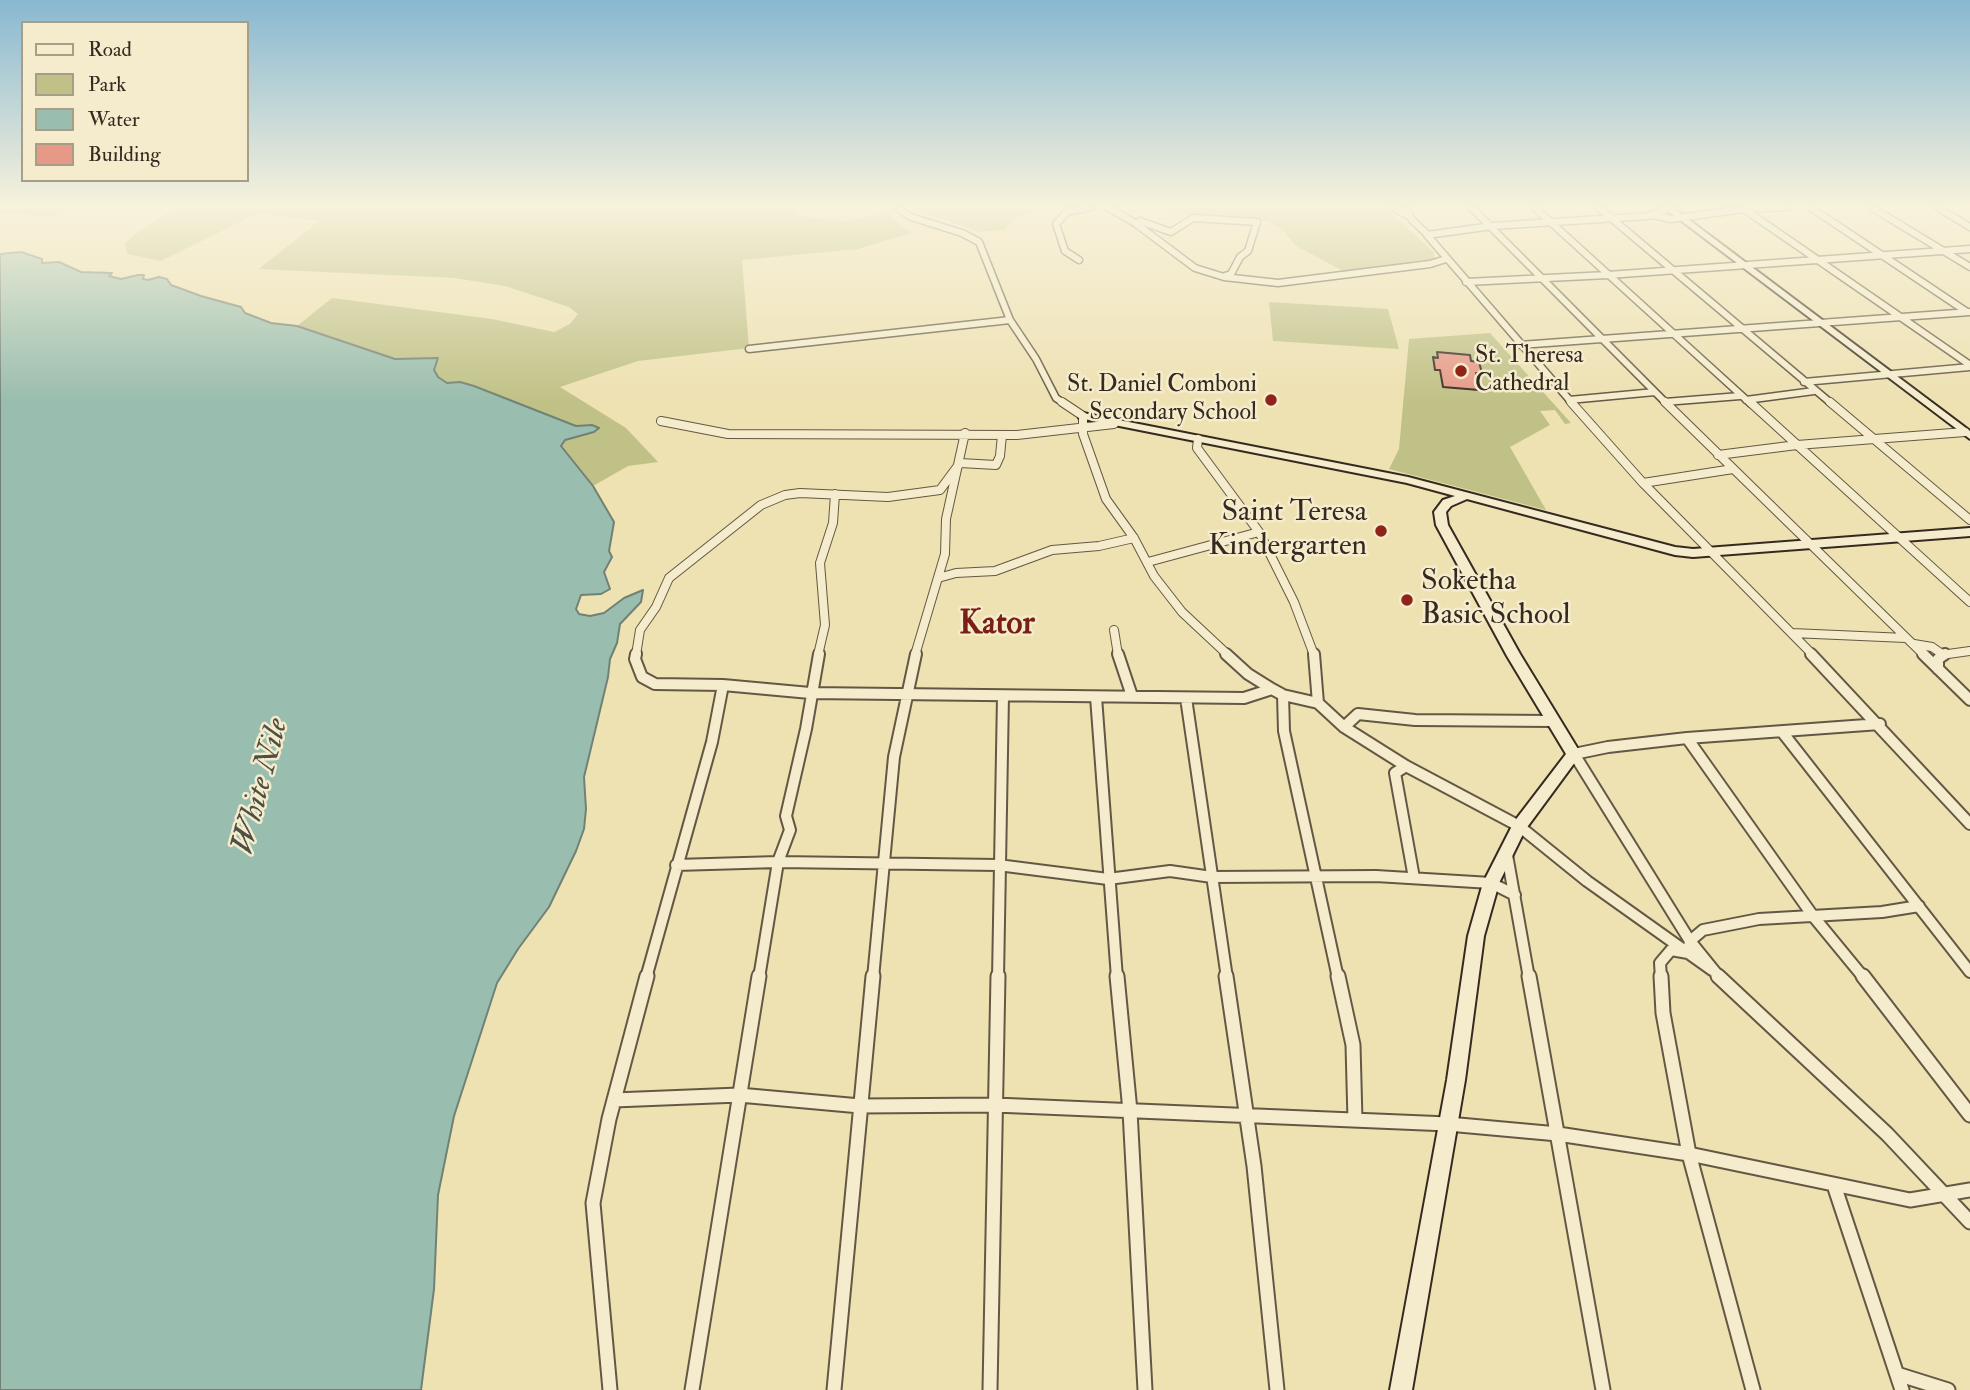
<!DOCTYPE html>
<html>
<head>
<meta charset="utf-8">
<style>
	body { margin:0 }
	#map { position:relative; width:1970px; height:1390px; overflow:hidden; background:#eee1b2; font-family:"IM FELL Double Pica",serif }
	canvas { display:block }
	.legend { position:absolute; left:21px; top:21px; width:228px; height:161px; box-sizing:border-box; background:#f4eccd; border:2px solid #a89e88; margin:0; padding:9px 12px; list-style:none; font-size:21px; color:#362a20 }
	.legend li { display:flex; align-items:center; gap:14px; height:35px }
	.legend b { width:35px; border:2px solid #a89e88 }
</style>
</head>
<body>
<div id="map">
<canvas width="1970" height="1390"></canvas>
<ul class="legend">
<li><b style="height:9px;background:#f4eccd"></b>Road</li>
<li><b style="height:19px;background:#c0c187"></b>Park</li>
<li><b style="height:19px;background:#99bdae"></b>Water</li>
<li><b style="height:19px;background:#e69987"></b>Building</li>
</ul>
</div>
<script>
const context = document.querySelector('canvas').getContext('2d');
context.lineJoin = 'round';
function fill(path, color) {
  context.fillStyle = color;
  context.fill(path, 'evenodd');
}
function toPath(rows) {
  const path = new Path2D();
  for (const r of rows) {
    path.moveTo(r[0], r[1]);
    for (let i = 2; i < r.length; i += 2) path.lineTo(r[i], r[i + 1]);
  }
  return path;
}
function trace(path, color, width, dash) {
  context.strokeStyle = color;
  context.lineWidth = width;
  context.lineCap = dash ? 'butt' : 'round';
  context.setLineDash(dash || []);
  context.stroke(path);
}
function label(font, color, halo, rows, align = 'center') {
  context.font = font + ' "IM FELL Double Pica",serif';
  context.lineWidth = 5;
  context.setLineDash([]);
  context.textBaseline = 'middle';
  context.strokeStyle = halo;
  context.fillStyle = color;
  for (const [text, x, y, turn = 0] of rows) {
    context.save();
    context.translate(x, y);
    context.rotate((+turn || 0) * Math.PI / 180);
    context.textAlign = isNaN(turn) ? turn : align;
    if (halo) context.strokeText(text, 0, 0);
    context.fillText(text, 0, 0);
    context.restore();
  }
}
const green = toPath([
	[0,207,70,207,54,216,0,214],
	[177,207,783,207,799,216,845,221,887,213,911,233,858,249,742,260,749,348,638,361,560,387,626,428,658,462,628,466,593,486,561,446,565,440,594,432,592,425,576,426,474,386,460,382,447,383,438,377,434,370,438,358,395,359,297,326,332,298,492,319,554,332,570,324,578,314,569,307,505,286,454,278,259,269,319,221,258,213,161,261,127,254,125,243,134,235],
	[912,207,1043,207,1016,218,1005,230,980,232,920,212],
	[1154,207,1384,207,1434,252,1435,259,1345,272,1296,246,1282,229,1269,222,1203,217],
	[1269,302,1388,309,1399,349,1273,341],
	[1490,333,1571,423,1565,424,1555,410,1540,411,1550,425,1510,447,1546,510,1389,469,1399,449,1409,339],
	[1437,352,1469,355,1471,361,1479,362,1482,373,1476,373,1479,390,1443,387,1440,370,1434,358,1438,358]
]);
const water = toPath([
	[21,252,42,259,42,263,59,262,81,272,112,273,109,276,121,279,138,275,144,275,143,279,148,280,159,277,167,279,171,285,201,296,241,307,245,313,271,323,297,326,395,359,438,358,434,370,438,377,447,383,460,382,474,386,576,426,592,425,599,428,594,432,565,440,561,446,593,486,614,522,609,551,612,557,604,572,610,589,601,594,581,595,576,609,579,614,590,616,604,613,624,598,643,590,641,602,620,624,617,643,610,659,608,677,584,777,586,809,584,829,576,851,549,907,518,949,497,983,454,1116,438,1195,434,1289,421,1390,0,1390,0,254,21,252]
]);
const building = toPath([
	[1437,352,1470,355,1471,361,1479,362,1482,373,1476,373,1479,390,1443,387,1440,370,1435,370,1433,357,1438,358,1437,352]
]);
const streetFar3 = toPath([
	[896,207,911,217,962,233,979,242,1010,320,1036,359,1056,398,1065,404],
	[1107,207,1135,223,1195,268,1224,277,1278,283,1430,264,1446,259],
	[1392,207,1407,215],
	[1406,207,1412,220,1427,234],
	[1471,207,1667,404],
	[1534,207,1751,404],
	[1598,207,1832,404],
	[1810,207,1967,312],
	[1871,207,1970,267],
	[1937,207,1970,227],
	[1744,209,1970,365],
	[1653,215,1671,219,1744,209,1788,207],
	[1140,221,1171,232,1193,218,1257,222,1248,251,1240,257,1231,274,1225,276],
	[1079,260,1065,251,1056,224,1067,212,1091,207],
	[1466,282,1608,275,1970,249],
	[1520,345,1970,312],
	[749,349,1010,320],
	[1804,382,1970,367],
	[1569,400,1655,392],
	[1746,400,1814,391],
	[1665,402,1740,396],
	[1573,404,1427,235,1492,226,1648,216,1669,208]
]);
const streetFar2 = toPath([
	[1062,402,1083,416,1083,434,1106,499,1134,538,1154,576,1182,612,1228,655],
	[1571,402,1643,483,1813,655],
	[1665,402,1924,655],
	[1750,402,1970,602],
	[1830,402,1970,520],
	[661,421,728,434,1017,435,1114,424],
	[1198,439,1197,448,1259,532,1294,602,1314,655],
	[1718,455,1797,445,1965,432],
	[1643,483,1733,469],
	[1148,562,1259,532],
	[938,578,956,573,995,571,1052,550,1099,546,1134,538],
	[1114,630,1118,655],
	[1792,633,1906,638],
	[1914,644,1932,647,1942,654],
	[636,655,640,630,656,607,669,578,761,505,785,495,800,493,888,497,940,490,960,463,996,465,1000,456,1002,435],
	[818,655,825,625,820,563,833,523,835,494],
	[915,655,945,554,946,519,965,433],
	[1941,655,1970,651]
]);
const streetFar1 = toPath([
	[636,654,635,659,642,677,655,684,723,685,810,693,1244,698,1272,689],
	[1118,654,1132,696],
	[1226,654,1248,674,1272,689,1283,695,1318,703,1344,727,1406,766,1519,826,1587,881,1712,970],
	[1314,654,1318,703],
	[1811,654,1970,824],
	[1923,654,1970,700],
	[1938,669,1938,659,1945,654],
	[1283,695,1284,731,1338,978],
	[1096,697,1117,978],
	[1186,698,1227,978],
	[1344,727,1358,714,1415,720,1552,721],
	[1783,733,1970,972],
	[1687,738,1813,916,1864,978],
	[1406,766,1395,773,1414,878],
	[1507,855,1529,978],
	[676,865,778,862,998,865,1108,879,1170,871,1212,877,1376,876,1491,883,1515,895],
	[646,978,712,742,723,685],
	[759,978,778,862,790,830,786,816,806,729,819,654],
	[873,978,894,757,916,654],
	[998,978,1003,696],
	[1661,978,1660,963,1671,950,1688,953,1690,941,1703,930,1759,919,1882,912,1919,906],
	[1720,978,1690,941,1574,754,1608,747,1687,738,1880,724]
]);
const street = toPath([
	[1117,976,1130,1111,1145,1390],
	[1226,976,1254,1166,1277,1390],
	[1338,976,1353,1045,1355,1120],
	[1529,976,1603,1390],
	[1661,976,1663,1013,1689,1154,1753,1390],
	[1718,976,1887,1134,1970,1222],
	[1863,976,1970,1115],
	[614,1100,739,1095,860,1106,995,1105,1448,1124,1558,1134,1689,1154,1910,1200,1970,1190],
	[1834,1185,1902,1390],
	[1897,1374,1948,1390],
	[610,1390,593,1203,609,1119,647,976],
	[692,1390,759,976],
	[834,1390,873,976],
	[990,1390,998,976]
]);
const secondary = toPath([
	[1663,207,1672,207,1970,431,1970,439,1663,207],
	[1083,413,1408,477,1675,547,1693,549,1970,528,1970,536,1693,557,1675,555,1467,499,1451,506,1446,512,1448,525,1520,654,1581,754,1525,830,1499,883,1484,936,1465,1080,1412,1390,1390,1390,1447,1080,1468,936,1483,883,1514,822,1566,754,1507,656,1436,525,1434,512,1443,500,1455,496,1407,483,1079,418,1079,414,1083,413]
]);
const markers = [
	[1461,371,7,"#8f2418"],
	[1271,400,7,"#8f2418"],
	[1381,531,7,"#8f2418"],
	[1407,600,7,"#8f2418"]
];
const farPoinames = [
	["St. Theresa",1475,357],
	["Cathedral",1475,385],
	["St. Daniel Comboni",1257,386,"right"],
	["Secondary School",1257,414,"right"]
];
const poiNames = [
	["Saint Teresa",1367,514],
	["Kindergarten",1367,548],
	["Soketha",1421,583,"left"],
	["Basic School",1421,617,"left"]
];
const waterNames = [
	["White Nile",262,787,-75]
];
const quarterNames = [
	["Kator",997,626]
];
fill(green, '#c0c187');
fill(water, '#99bdae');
trace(water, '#718275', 2);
fill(building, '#e69987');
trace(building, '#362a20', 2);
trace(streetFar3, '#645844', 9);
trace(streetFar2, '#645844', 10);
trace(streetFar1, '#645844', 14);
trace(street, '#645844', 17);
trace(secondary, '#362a20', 4);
trace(streetFar3, '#f4eccd', 6);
trace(streetFar2, '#f4eccd', 8);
trace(streetFar1, '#f4eccd', 10);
trace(street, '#f4eccd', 13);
fill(secondary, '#f4eccd');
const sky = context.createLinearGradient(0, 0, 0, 402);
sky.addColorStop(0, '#88b8d1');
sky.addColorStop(0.51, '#f7f2dc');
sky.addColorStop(1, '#f7f2dc00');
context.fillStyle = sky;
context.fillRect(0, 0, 1970, 402);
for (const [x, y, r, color] of markers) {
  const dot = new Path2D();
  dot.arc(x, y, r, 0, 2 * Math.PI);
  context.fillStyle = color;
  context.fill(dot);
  trace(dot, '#f4eccd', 2.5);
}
label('24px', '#362a20', '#f4eccd', farPoinames, 'left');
label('30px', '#362a20', '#f4eccd', poiNames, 'right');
label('italic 32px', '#4f4f44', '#f4eccd', waterNames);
label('bold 33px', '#7a1f14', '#f4eccd', quarterNames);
</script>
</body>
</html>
